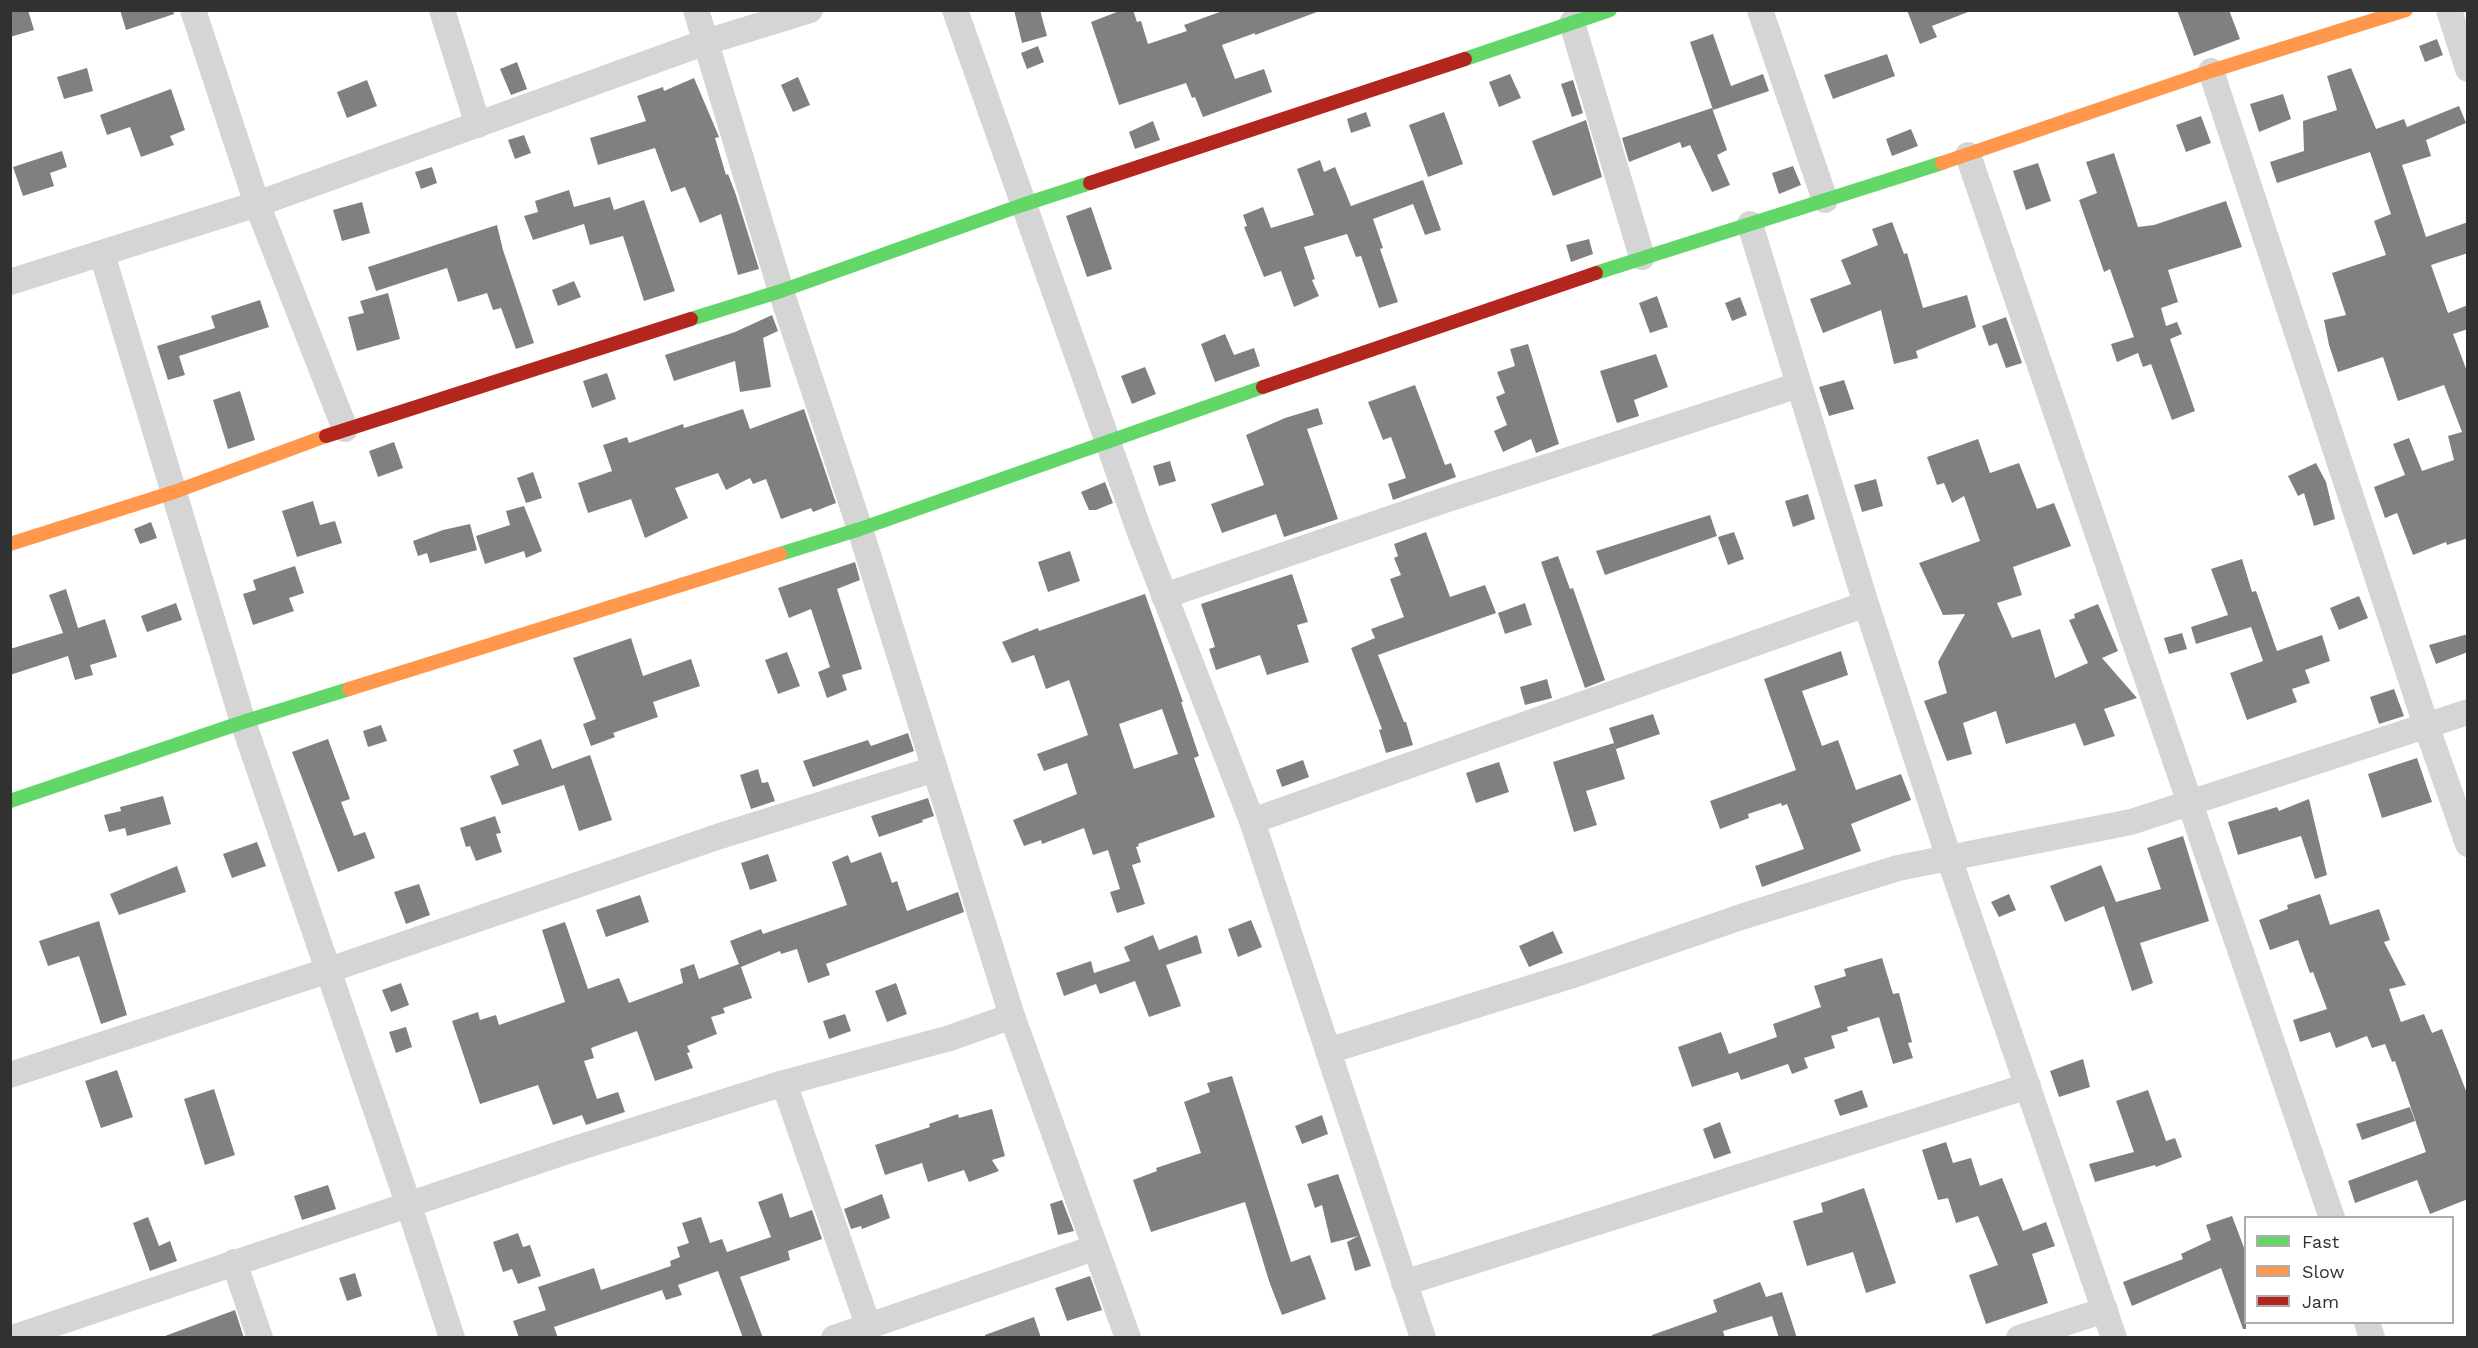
<!DOCTYPE html>
<html>
<head>
<meta charset="utf-8">
<style>
	body { margin:0 }
	#map { position:relative; width:2478px; height:1348px; overflow:hidden; background:#fff; font-family:"Work Sans",sans-serif }
	canvas { display:block }
	.frame { position:absolute; inset:0; border:12px solid #313131; pointer-events:none }
	.legend { position:absolute; left:2244px; top:1216px; width:210px; height:108px; box-sizing:border-box; background:#fff; border:2px solid #adadad; margin:0; padding:8px 10px; list-style:none; font-size:18px; color:#313131 }
	.legend li { display:flex; align-items:center; gap:12px; height:30px }
	.legend b { width:30px; border:2px solid #adadad }
</style>
</head>
<body>
<div id="map">
<canvas width="2478" height="1348"></canvas>
<div class="frame"></div>
<ul class="legend">
<li><b style="height:8px;background:#63d668"></b>Fast</li>
<li><b style="height:8px;background:#ff974d"></b>Slow</li>
<li><b style="height:8px;background:#b3261e"></b>Jam</li>
</ul>
</div>
<script>
const context = document.querySelector('canvas').getContext('2d');
context.lineJoin = 'round';
function fill(path, color) {
  context.fillStyle = color;
  context.fill(path, 'evenodd');
}
function toPath(rows) {
  const path = new Path2D();
  for (const r of rows) {
    path.moveTo(r[0], r[1]);
    for (let i = 2; i < r.length; i += 2) path.lineTo(r[i], r[i + 1]);
  }
  return path;
}
function trace(path, color, width, dash) {
  context.strokeStyle = color;
  context.lineWidth = width;
  context.lineCap = dash ? 'butt' : 'round';
  context.setLineDash(dash || []);
  context.stroke(path);
}
const building = toPath([
	[10,10,28,10,34,30,10,37],
	[120,10,173,10,174,14,126,30],
	[1014,10,1040,10,1047,36,1022,43],
	[1122,10,1133,10,1137,22,1141,21,1148,44,1187,31,1184,25,1225,10,1317,12,1255,35,1255,33,1222,45,1235,79,1264,69,1272,92,1203,117,1195,97,1192,98,1186,83,1119,105,1091,22],
	[1907,10,1967,10,1968,12,1932,26,1937,37,1920,44],
	[2177,10,2229,10,2240,39,2194,56],
	[1713,34,1731,86,1763,74,1769,91,1713,110,1690,42],
	[2437,39,2443,55,2425,62,2419,46],
	[1038,46,1044,62,1027,69,1021,53],
	[1887,54,1895,76,1833,99,1824,75],
	[517,62,527,89,511,95,500,69],
	[87,68,93,91,64,99,57,77],
	[2351,68,2376,129,2404,119,2407,127,2459,106,2466,123,2426,140,2431,156,2402,165,2426,237,2468,222,2468,253,2431,265,2448,313,2468,305,2468,329,2453,334,2468,374,2468,538,2447,545,2446,542,2413,555,2397,513,2385,518,2374,487,2405,475,2393,444,2409,438,2422,471,2454,460,2448,436,2462,432,2444,385,2398,401,2383,357,2338,372,2329,345,2324,320,2346,315,2332,273,2386,255,2374,221,2391,214,2370,152,2277,183,2270,162,2304,151,2303,121,2337,110,2327,76],
	[1510,74,1521,98,1499,107,1489,82],
	[798,77,810,105,793,112,781,85],
	[694,78,717,132,719,137,715,138,726,175,728,174,736,195,759,269,738,275,721,214,700,223,685,187,671,192,655,148,598,165,590,138,646,121,637,96,663,87,664,91],
	[367,80,377,106,347,118,337,92],
	[1573,80,1583,113,1572,117,1561,84],
	[171,89,185,130,170,136,174,145,141,157,130,127,107,135,100,115],
	[2283,94,2291,119,2259,132,2250,104],
	[1712,108,1727,150,1717,155,1730,185,1712,192,1690,145,1682,148,1680,142,1629,162,1622,138],
	[1366,112,1371,126,1351,133,1347,119],
	[1444,112,1463,164,1428,177,1409,125],
	[2201,116,2211,143,2186,152,2176,125],
	[1586,120,1602,177,1553,196,1532,141],
	[1153,121,1160,140,1135,149,1129,132],
	[1911,129,1918,146,1892,156,1886,139],
	[524,135,531,153,515,159,508,140],
	[62,151,67,167,50,173,54,186,23,196,13,167],
	[2114,153,2138,227,2154,225,2226,201,2242,247,2168,270,2178,302,2161,308,2166,326,2177,322,2182,334,2170,339,2195,411,2172,420,2151,364,2143,367,2138,353,2117,362,2111,344,2134,337,2110,269,2104,272,2079,200,2097,193,2086,162],
	[1320,160,1324,172,1335,167,1351,206,1423,180,1441,230,1425,235,1413,204,1373,219,1383,248,1380,249,1398,302,1379,308,1361,256,1356,257,1347,234,1304,247,1315,279,1312,280,1319,296,1294,307,1281,271,1264,277,1244,227,1247,226,1243,215,1263,207,1271,228,1314,215,1297,169],
	[2038,163,2051,201,2026,210,2013,171],
	[1793,166,1801,185,1779,194,1772,173],
	[432,167,437,183,421,189,415,172],
	[569,190,574,207,610,197,614,210,644,200,675,291,644,301,623,236,590,245,584,224,533,240,524,216,538,212,535,201],
	[362,202,370,233,342,241,333,210],
	[1091,207,1112,269,1087,277,1066,216],
	[1892,222,1904,254,1907,253,1923,308,1967,295,1976,327,1916,351,1918,358,1894,364,1881,310,1823,333,1810,299,1851,284,1841,260,1878,245,1872,229],
	[497,225,503,250,534,343,516,349,501,308,493,310,487,293,458,302,447,268,376,291,368,267],
	[1589,239,1593,254,1571,262,1566,245],
	[574,281,581,297,558,306,552,290],
	[388,293,400,339,357,351,348,317,364,313,360,301],
	[1657,296,1668,327,1650,333,1639,303],
	[1740,297,1747,315,1732,321,1725,303],
	[260,300,269,327,179,356,185,375,168,380,157,346,215,328,211,316],
	[772,315,778,331,763,338,771,387,740,392,735,361,674,381,665,355,735,332],
	[2006,317,2022,363,2006,368,1997,343,1989,346,1982,326],
	[1225,334,1234,355,1254,348,1260,366,1215,382,1201,344],
	[1528,344,1559,444,1536,453,1531,439,1503,452,1494,431,1507,425,1496,397,1505,393,1497,372,1515,366,1510,349],
	[1656,354,1668,387,1634,400,1639,416,1617,423,1600,371],
	[1145,367,1156,394,1132,404,1121,376],
	[607,373,616,399,592,408,583,381],
	[1844,380,1854,409,1829,416,1819,387],
	[1415,385,1445,465,1451,463,1456,477,1393,500,1388,484,1406,478,1391,437,1383,440,1368,402],
	[240,391,255,440,228,449,213,400],
	[1318,408,1323,424,1307,429,1338,519,1284,537,1276,514,1222,533,1211,504,1264,485,1246,435,1285,418],
	[743,409,750,429,804,409,836,503,813,512,811,508,781,519,766,479,753,484,750,478,726,490,718,473,675,488,688,518,645,538,631,499,588,513,578,483,612,471,603,445,627,437,629,443,683,424,684,428],
	[1978,439,1990,473,2019,463,2037,509,2054,503,2071,546,2013,567,2022,595,1997,603,2012,638,2040,629,2055,678,2088,663,2069,620,2075,618,2074,614,2098,604,2118,651,2102,658,2137,698,2104,709,2115,736,2084,746,2075,723,2006,744,1996,711,1963,723,1972,754,1947,761,1924,701,1947,693,1938,662,1965,614,1943,615,1919,563,1980,541,1964,496,1952,503,1944,483,1937,485,1927,457],
	[394,442,403,468,378,477,369,451],
	[1170,461,1176,481,1159,486,1153,466],
	[2316,463,2326,482,2335,519,2314,526,2304,493,2298,496,2288,476],
	[533,472,542,498,526,503,517,478],
	[1876,479,1883,506,1862,512,1854,485],
	[1105,482,1113,503,1096,510,1089,510,1081,492],
	[1808,494,1815,519,1793,527,1785,501],
	[313,501,320,525,335,521,342,543,297,557,282,511],
	[524,506,542,551,526,558,524,551,485,564,476,536,510,525,506,511],
	[1710,515,1717,536,1605,575,1596,551],
	[151,522,157,538,140,544,134,529],
	[470,524,477,550,430,563,427,553,418,556,413,541,443,530],
	[1426,532,1450,597,1485,585,1496,613,1378,655,1404,722,1406,722,1413,745,1386,753,1379,730,1382,729,1351,648,1375,638,1371,629,1404,617,1390,579,1401,575,1394,558,1398,556,1394,544],
	[1734,532,1744,559,1728,565,1718,537],
	[1070,551,1080,581,1048,592,1038,562],
	[1558,556,1570,589,1573,588,1605,680,1585,688,1541,562],
	[2242,559,2252,592,2256,591,2277,651,2322,635,2330,661,2305,670,2310,683,2292,689,2297,702,2247,720,2230,673,2263,661,2251,627,2196,644,2191,627,2228,615,2211,569],
	[855,562,860,580,837,589,862,669,842,675,847,690,827,698,818,672,830,667,811,609,789,618,778,588],
	[295,566,304,593,289,598,294,611,253,625,243,594,256,590,253,580],
	[1292,574,1308,622,1297,625,1309,662,1267,675,1260,655,1216,670,1209,649,1215,647,1201,604],
	[66,589,78,628,105,619,117,657,90,665,93,675,75,680,68,656,10,675,10,649,63,633,49,595],
	[1145,594,1183,702,1181,702,1199,756,1194,758,1215,817,1138,844,1139,846,1136,847,1141,862,1132,865,1145,904,1117,913,1110,892,1120,889,1108,850,1093,855,1084,828,1042,844,1041,840,1024,846,1013,820,1077,794,1067,763,1044,771,1037,754,1088,735,1069,680,1046,689,1034,655,1012,663,1002,642,1038,628,1039,631],
	[1162,709,1178,754,1134,769,1119,724],
	[2359,596,2368,618,2339,630,2330,608],
	[176,603,182,620,147,632,141,616],
	[1525,603,1532,625,1505,634,1498,613],
	[2182,633,2187,649,2169,654,2164,638],
	[2468,634,2468,652,2436,664,2429,645],
	[631,638,643,676,691,659,700,686,653,702,658,717,613,733,615,737,591,746,583,724,596,719,573,658],
	[1841,651,1848,675,1802,691,1822,746,1838,740,1856,790,1901,774,1911,800,1851,824,1861,851,1762,887,1755,866,1804,849,1787,804,1782,806,1781,803,1748,814,1749,818,1720,829,1710,801,1796,770,1764,679],
	[787,652,800,686,778,694,765,660],
	[1547,679,1552,698,1525,705,1520,687],
	[2394,689,2404,716,2379,724,2370,697],
	[1653,714,1660,734,1616,749,1609,728],
	[381,725,387,741,368,747,363,731],
	[908,733,914,751,813,787,803,761,868,740,871,746],
	[328,739,350,799,341,802,354,836,365,832,375,858,338,872,292,752],
	[541,739,552,769,590,755,612,820,579,831,564,785,502,805,490,776,519,765,513,750],
	[1614,743,1625,779,1586,791,1597,825,1574,832,1553,762],
	[2417,758,2432,802,2382,818,2368,774],
	[1303,760,1309,777,1282,787,1276,770],
	[1499,762,1509,792,1476,803,1466,773],
	[758,769,762,783,768,782,775,801,751,809,740,775],
	[163,796,171,824,127,836,125,828,109,832,104,815,121,811,120,807],
	[928,798,934,816,922,820,923,822,879,837,871,816],
	[2309,799,2327,875,2315,879,2301,836,2238,855,2228,822,2277,807,2279,811],
	[495,816,501,833,496,834,502,852,476,861,470,846,466,847,460,828],
	[2183,836,2209,921,2140,943,2153,983,2132,991,2104,906,2065,922,2050,886,2101,865,2116,902,2161,889,2147,848],
	[257,842,266,866,232,878,223,854],
	[881,852,892,883,897,881,907,911,958,892,964,912,826,964,830,975,808,983,797,949,781,954,780,951,741,967,752,998,723,1008,725,1013,711,1017,717,1034,687,1046,690,1052,687,1053,693,1068,655,1081,637,1031,591,1048,594,1058,584,1061,597,1099,618,1092,625,1112,586,1125,582,1115,553,1125,538,1085,480,1104,452,1021,478,1012,480,1020,496,1015,499,1025,565,1002,542,930,565,922,588,989,619,978,629,1003,683,983,680,969,694,964,699,979,739,964,730,941,761,929,763,934,847,905,832,862,848,855,851,863],
	[768,854,777,881,750,890,741,863],
	[177,866,186,892,119,915,110,894],
	[419,884,430,915,406,924,394,892],
	[2009,894,2016,910,1999,917,1991,902],
	[2320,894,2330,925,2379,909,2390,940,2384,942,2406,985,2389,989,2401,1022,2424,1014,2432,1033,2442,1029,2468,1096,2468,1199,2430,1214,2417,1180,2355,1203,2348,1181,2426,1152,2395,1061,2392,1062,2385,1044,2372,1048,2367,1036,2336,1048,2330,1032,2300,1042,2293,1020,2327,1009,2313,972,2310,973,2298,940,2270,950,2259,920,2288,909,2287,905],
	[640,895,649,922,606,937,596,910],
	[1251,920,1262,947,1238,957,1228,929],
	[99,921,127,1015,101,1024,79,956,48,966,39,941],
	[1553,931,1563,953,1529,967,1519,946],
	[1153,935,1159,950,1197,935,1202,953,1166,965,1181,1006,1149,1017,1135,981,1100,994,1096,984,1064,996,1056,973,1091,961,1094,973,1130,961,1124,947],
	[1882,958,1893,994,1899,993,1912,1042,1908,1043,1913,1058,1893,1064,1879,1017,1847,1027,1848,1031,1831,1036,1835,1048,1804,1058,1808,1068,1792,1074,1788,1064,1741,1080,1738,1072,1692,1087,1678,1047,1721,1032,1729,1054,1777,1037,1773,1024,1821,1007,1814,986,1846,976,1844,969],
	[401,983,409,1005,391,1012,382,990],
	[896,983,907,1014,887,1022,875,991],
	[845,1014,851,1031,829,1039,823,1021],
	[406,1027,412,1047,396,1053,389,1032],
	[2083,1059,2090,1087,2059,1097,2050,1071],
	[117,1070,133,1117,101,1128,85,1081],
	[1232,1076,1291,1262,1310,1255,1326,1299,1282,1315,1269,1281,1245,1202,1151,1232,1133,1180,1157,1171,1156,1168,1201,1153,1184,1102,1210,1092,1207,1083],
	[214,1089,235,1155,205,1165,184,1099],
	[1862,1090,1868,1107,1840,1116,1834,1100],
	[2148,1090,2166,1141,2175,1138,2182,1157,2156,1167,2155,1165,2095,1182,2089,1164,2134,1152,2116,1101],
	[2410,1107,2415,1121,2362,1140,2356,1124],
	[992,1109,1005,1156,992,1160,999,1171,969,1182,964,1170,928,1182,922,1163,885,1175,875,1145,930,1127,929,1124,958,1114,959,1118],
	[1322,1115,1328,1134,1302,1144,1295,1126],
	[1720,1122,1731,1153,1714,1159,1703,1129],
	[1946,1142,1953,1163,1971,1158,1980,1186,2002,1178,2023,1231,2046,1222,2055,1246,2032,1254,2048,1303,1986,1324,1969,1275,1998,1265,1978,1216,1956,1223,1948,1198,1938,1200,1922,1150],
	[1338,1174,1371,1266,1355,1271,1347,1242,1358,1236,1331,1243,1322,1205,1315,1208,1307,1184],
	[328,1185,336,1209,302,1220,294,1196],
	[1864,1188,1896,1283,1866,1293,1853,1252,1807,1266,1793,1221,1823,1212,1821,1203],
	[782,1193,790,1218,812,1210,822,1239,788,1251,790,1260,740,1277,763,1338,743,1338,718,1271,678,1285,682,1295,666,1300,662,1290,554,1327,558,1338,519,1338,513,1321,546,1310,538,1287,594,1268,601,1290,671,1266,670,1261,680,1257,677,1247,689,1243,682,1223,701,1217,710,1243,722,1239,727,1252,771,1237,758,1202],
	[882,1194,890,1218,862,1229,861,1226,851,1229,844,1209],
	[1062,1200,1074,1231,1058,1235,1050,1204],
	[2232,1216,2246,1253,2246,1329,2243,1329,2221,1268,2132,1306,2123,1282,2183,1259,2181,1254,2211,1240,2206,1225],
	[148,1217,159,1246,170,1241,177,1261,150,1271,133,1223],
	[518,1233,523,1247,530,1245,541,1276,518,1284,512,1269,503,1272,493,1242],
	[355,1273,362,1296,347,1301,339,1278],
	[1090,1276,1102,1310,1067,1321,1055,1288],
	[1760,1282,1766,1297,1782,1292,1797,1338,1779,1338,1772,1316,1723,1331,1725,1338,1652,1338,1652,1335,1717,1312,1713,1300],
	[235,1310,244,1338,166,1338,165,1336],
	[1034,1317,1041,1338,985,1338,985,1335]
]);
const street = toPath([
	[193,10,257,204,345,429],
	[442,10,478,125],
	[696,10,781,291,860,529,1012,1016,1128,1338],
	[955,10,1139,530,1252,821,1423,1338],
	[1760,10,1825,200],
	[2449,10,2468,69],
	[1572,23,1642,257],
	[2211,71,2426,725,2468,844],
	[1968,155,2332,1218],
	[1750,224,1866,604,1949,858,2114,1338],
	[102,254,243,722,408,1203,452,1338],
	[10,282,257,204,706,42,810,10],
	[1164,596,1442,501,1799,385],
	[1252,821,1866,604],
	[1328,1051,1576,974,1741,917,1898,868,2131,822,2468,712],
	[10,1075,329,970,720,836,935,769],
	[784,1083,868,1325],
	[234,1262,260,1338],
	[1404,1283,2028,1086],
	[2367,1322,2372,1338],
	[12,1338,565,1152,784,1083,950,1038,1012,1016],
	[834,1338,1094,1248],
	[2019,1338,2105,1310]
]);
const fast = toPath([
	[1465,59,1610,10],
	[1596,273,1942,163],
	[691,319,781,291,1022,205,1090,183],
	[780,554,860,529,1263,387],
	[10,801,243,722,349,689]
]);
const slow = toPath([
	[1942,163,2211,71,2406,10],
	[10,544,174,492,326,436],
	[349,689,780,554]
]);
const jam = toPath([
	[1090,183,1465,59],
	[1263,387,1596,273],
	[326,436,691,319]
]);
fill(building, '#808080');
trace(street, '#d5d5d5', 26);
trace(fast, '#63d668', 14);
trace(slow, '#ff974d', 14);
trace(jam, '#b3261e', 14);
</script>
</body>
</html>
